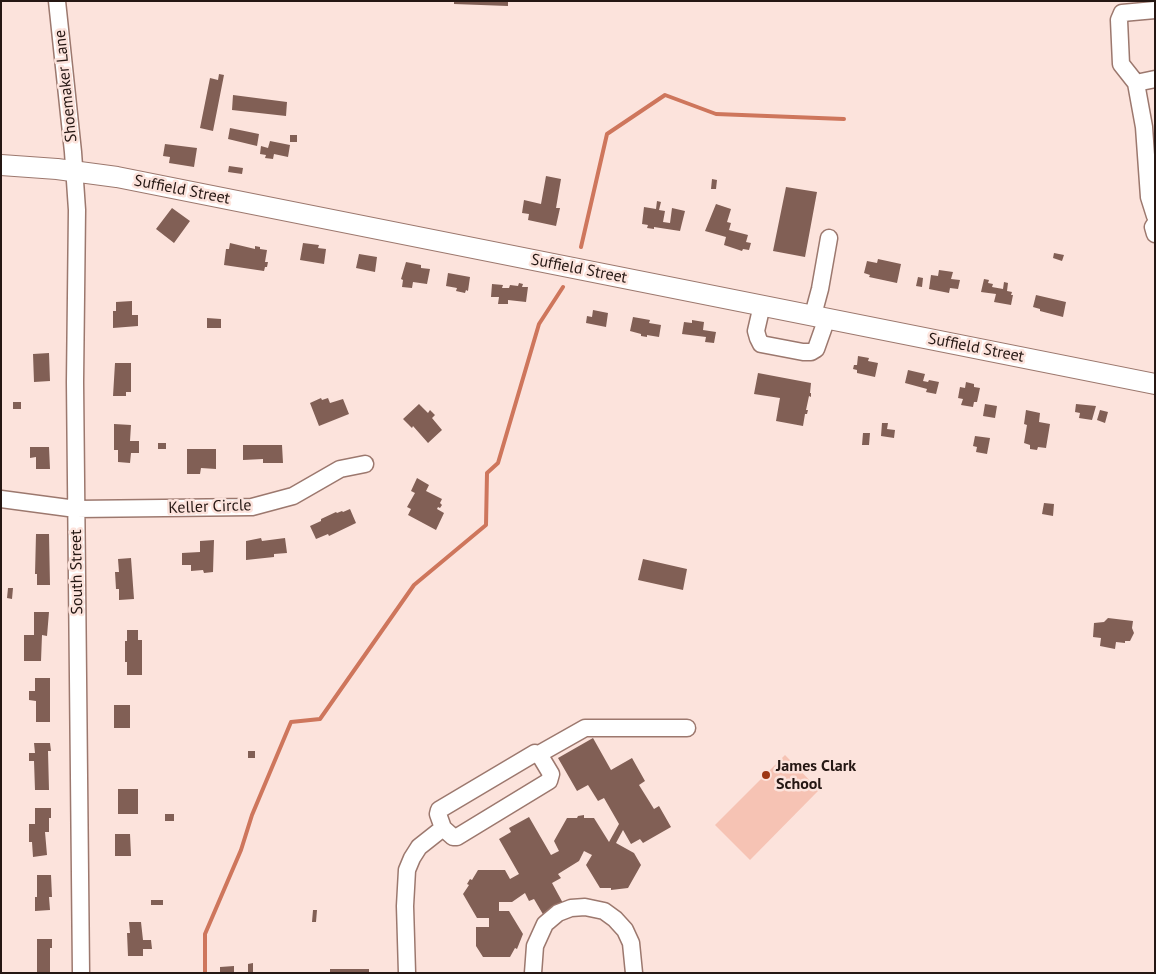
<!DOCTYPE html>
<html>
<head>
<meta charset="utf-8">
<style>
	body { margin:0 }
	#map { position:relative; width:1156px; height:974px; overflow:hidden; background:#fce3dc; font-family:"PT Sans",sans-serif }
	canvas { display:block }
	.frame { position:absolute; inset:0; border:2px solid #251713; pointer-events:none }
</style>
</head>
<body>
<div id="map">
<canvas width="1156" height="974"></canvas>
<div class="frame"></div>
</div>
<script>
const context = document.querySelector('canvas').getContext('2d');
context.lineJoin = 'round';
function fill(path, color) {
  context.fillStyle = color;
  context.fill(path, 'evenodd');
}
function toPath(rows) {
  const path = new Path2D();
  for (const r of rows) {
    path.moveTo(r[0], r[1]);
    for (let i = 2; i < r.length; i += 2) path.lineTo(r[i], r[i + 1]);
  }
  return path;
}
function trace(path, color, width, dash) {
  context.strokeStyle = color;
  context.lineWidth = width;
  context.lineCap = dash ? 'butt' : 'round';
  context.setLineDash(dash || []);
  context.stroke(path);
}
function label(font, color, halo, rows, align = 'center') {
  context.font = font + ' "PT Sans",sans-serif';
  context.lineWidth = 5;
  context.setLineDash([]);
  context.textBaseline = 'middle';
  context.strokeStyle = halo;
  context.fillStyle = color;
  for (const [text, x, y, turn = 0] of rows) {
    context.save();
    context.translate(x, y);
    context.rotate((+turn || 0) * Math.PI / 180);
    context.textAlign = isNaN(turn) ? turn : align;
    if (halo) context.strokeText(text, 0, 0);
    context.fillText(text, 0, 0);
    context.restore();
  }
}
const green = toPath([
	[785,755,819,790,750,860,715,825]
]);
const stream = toPath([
	[581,247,607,134,665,95,716,114,844,119],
	[205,973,205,934,241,850,252,815,291,722,320,719,414,585,486,525,487,473,498,463,539,324,563,287]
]);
const building = toPath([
	[454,1,508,1,508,6,454,4],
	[219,74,224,75,213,131,200,128,210,78,218,80],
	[233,95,287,102,286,116,232,110],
	[230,128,259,134,257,146,228,139],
	[290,135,297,135,297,142,290,142],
	[270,141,290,145,288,157,274,154,273,159,265,158,266,155,260,154,261,146,268,148],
	[165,144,197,148,194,167,169,163,170,157,163,156],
	[229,166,243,168,242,174,228,172],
	[546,176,561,179,556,208,560,208,556,226,528,220,529,214,522,213,524,200,541,204],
	[712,179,717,180,716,189,711,189],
	[786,187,817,192,805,257,773,251],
	[657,201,661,202,659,210,665,211,663,222,670,223,672,208,685,211,680,231,654,227,654,229,647,228,648,225,642,224,644,207,656,209],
	[716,204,731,209,727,222,731,223,729,230,748,235,746,242,751,243,749,250,743,249,742,251,724,245,726,237,705,231],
	[172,208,190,221,174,243,156,229],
	[230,243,255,249,255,246,260,247,260,249,267,250,265,262,268,262,267,267,265,267,264,271,224,265,226,249,229,249],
	[303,243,319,245,318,248,326,249,324,264,300,260],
	[1054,253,1064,255,1062,261,1053,258],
	[359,254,377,257,375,272,356,268],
	[878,259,901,264,897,283,869,277,870,275,864,273,867,261,877,263],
	[406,262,421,265,421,268,430,269,427,284,413,282,412,288,402,287,403,280,401,279],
	[939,270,953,272,951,279,960,280,958,289,950,288,949,293,929,289,931,275,938,276],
	[448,273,470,277,468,291,466,290,465,293,456,291,457,288,446,286],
	[918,277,923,278,922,287,916,286],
	[984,279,989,280,988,283,993,284,992,287,1003,289,1004,282,1008,283,1007,291,1012,292,1011,295,1013,295,1011,305,994,302,996,294,981,292],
	[519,283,523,284,522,287,528,287,526,302,508,300,508,304,498,304,499,297,491,297,492,284,503,285,502,288,509,288,510,285,518,286],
	[1036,295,1066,302,1063,317,1040,311,1040,309,1033,307],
	[132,301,132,315,138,315,138,326,113,328,113,311,116,311,116,302],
	[593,310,608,313,606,327,586,323,587,316,592,317],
	[633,317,650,320,649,323,661,325,659,337,647,335,647,337,641,336,641,334,630,331],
	[207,318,221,319,221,328,207,328],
	[692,320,704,322,703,330,716,332,714,343,705,342,706,337,682,334,684,322,692,323],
	[49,353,50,381,34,382,33,354],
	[858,356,869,358,868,361,878,363,875,377,857,373,857,370,853,369,854,365,857,365],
	[115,363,131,363,131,392,126,392,126,396,113,396],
	[908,370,925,374,923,381,928,382,929,380,939,382,936,394,926,392,927,389,905,383],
	[758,373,811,383,810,393,811,393,811,397,809,396,806,410,808,410,807,414,805,414,803,426,776,421,780,398,754,394],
	[966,382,974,384,974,387,980,388,977,402,974,402,973,407,961,405,963,399,958,398,960,387,965,388],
	[321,398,322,400,328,398,330,403,343,399,349,414,319,426,310,403],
	[13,402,21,402,21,409,13,409],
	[419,404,428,413,430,410,435,415,432,418,442,430,428,443,413,426,412,428,403,419],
	[985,404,997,406,995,418,983,416],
	[1076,404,1096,406,1092,420,1079,418,1080,413,1075,412],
	[1026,410,1040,413,1039,422,1050,424,1046,448,1038,447,1037,450,1030,449,1030,445,1024,443,1027,425,1024,424],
	[1100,410,1108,412,1105,423,1097,420],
	[882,423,888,423,887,429,895,430,894,438,881,436],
	[114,424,131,425,130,441,139,441,139,453,131,453,130,463,118,462,118,450,114,450],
	[863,433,870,433,869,445,862,445],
	[975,436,990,438,987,454,976,452,977,447,973,446],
	[158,443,166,443,166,449,158,449],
	[243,445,282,445,283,463,263,463,263,459,243,460],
	[30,447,49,447,50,469,36,469,36,457,30,458],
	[187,449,216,449,216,469,201,468,200,474,187,474],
	[417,478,429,485,426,491,442,499,440,503,442,505,440,508,438,507,437,509,444,513,436,530,408,515,411,509,407,507,415,493,411,491],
	[1044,503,1054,504,1053,516,1042,514],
	[350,509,356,523,329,536,328,534,316,539,310,526,321,521,321,519,336,512,337,513,342,511,343,512],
	[36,534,49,534,50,585,37,585,37,574,35,574],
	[261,538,262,541,285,538,287,553,274,554,274,557,246,560,246,541],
	[214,540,213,572,204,573,203,570,191,571,191,565,182,565,182,553,200,552,200,541],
	[131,558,134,599,119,600,119,589,116,589,115,572,119,572,118,559],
	[643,559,687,569,683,590,638,580],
	[8,588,13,588,12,599,7,598],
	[34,612,49,612,47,636,42,635,41,661,24,661,24,635,34,635],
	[1108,618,1133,621,1132,628,1134,633,1130,641,1125,641,1125,643,1116,642,1115,649,1100,646,1101,638,1093,637,1094,623,1104,622],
	[127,630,138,630,138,640,142,640,142,675,127,675,127,662,125,662,125,641,127,641],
	[35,678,50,678,50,722,36,722,36,701,29,700,29,691,35,691],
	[114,705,130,705,130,728,114,728],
	[593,738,611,770,632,758,645,781,639,785,654,809,659,806,671,827,643,843,640,839,631,844,623,830,616,843,634,853,641,865,628,888,611,890,611,888,600,888,586,865,592,855,584,851,579,861,558,874,561,878,552,883,564,905,544,916,534,899,529,901,525,893,512,902,499,902,499,911,509,911,523,934,517,949,515,948,510,957,483,957,476,946,476,927,489,927,489,918,477,918,463,894,469,885,467,884,470,879,472,880,478,870,505,870,510,879,519,874,499,839,511,832,509,828,529,817,551,855,559,851,554,841,567,818,577,818,578,816,584,815,584,818,594,818,609,842,619,824,604,798,598,801,588,785,577,791,558,758],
	[34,743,50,743,51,751,48,751,49,790,35,790,34,761,29,761,29,753,35,753],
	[248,751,255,751,255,758,248,758],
	[118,789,138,789,138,814,118,814],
	[35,808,51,808,51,818,49,818,49,832,45,832,47,855,33,857,32,842,29,842,29,824,35,824],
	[165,814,174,814,174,821,165,821],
	[115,834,130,834,131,856,115,856],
	[37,875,51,875,52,897,49,897,50,910,35,911,35,897,37,897],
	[151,900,163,900,163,905,151,905],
	[313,910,317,910,316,922,312,922],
	[129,922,141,922,143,940,151,940,152,949,143,949,143,956,128,956,127,933,130,933],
	[37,939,52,939,52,948,50,948,50,973,37,973],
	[253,963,253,973,248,973,248,964],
	[234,966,234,973,220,973,220,967],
	[330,969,369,969,369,973,330,973]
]);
const minor = toPath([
	[57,1,73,152,77,210,75,382,81,973],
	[1155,10,1122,13,1119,20,1121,64,1136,83,1144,127,1149,197,1155,216],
	[1136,83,1155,79],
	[1155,224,1153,227,1155,234],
	[762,305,756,331,758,338,761,344,803,352,811,352,816,349,827,318],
	[813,315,820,289,829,238],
	[1,499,76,509,252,507,293,496,340,469,365,464],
	[535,753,539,754,551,774,549,781,457,837,453,837,443,828,438,814,439,810,535,753],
	[539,754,585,728,687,728],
	[407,973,405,906,407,870,412,858,419,847,443,828],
	[533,973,535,946,545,924,558,913,571,908,585,907,604,911,615,919,625,930,631,943,634,973]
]);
const major = toPath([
	[1,165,57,169,117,177,1155,384]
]);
const markers = [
	[766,775,5,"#9d3613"]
];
const streetNames = [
	["Shoemaker Lane",66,86,-96],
	["Suffield Street",182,190,11],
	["Suffield Street",579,269,11],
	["Suffield Street",976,348,11],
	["Keller Circle",210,507,-2],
	["South Street",77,572,-91]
];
const poiNames = [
	["James Clark",776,766],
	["School",776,784]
];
fill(green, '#f6c3b4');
trace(stream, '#ce765c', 4);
fill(building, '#815f55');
trace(minor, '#9c786e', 19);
trace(major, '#9c786e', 22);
trace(minor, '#fff', 16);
trace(major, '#fff', 20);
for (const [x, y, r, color] of markers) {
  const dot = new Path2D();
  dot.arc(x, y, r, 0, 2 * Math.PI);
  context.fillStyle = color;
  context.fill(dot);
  trace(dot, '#fce3dc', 2);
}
label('16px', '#251713', '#fce3dc', streetNames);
label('bold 16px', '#251713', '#fce3dc', poiNames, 'left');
</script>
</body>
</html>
